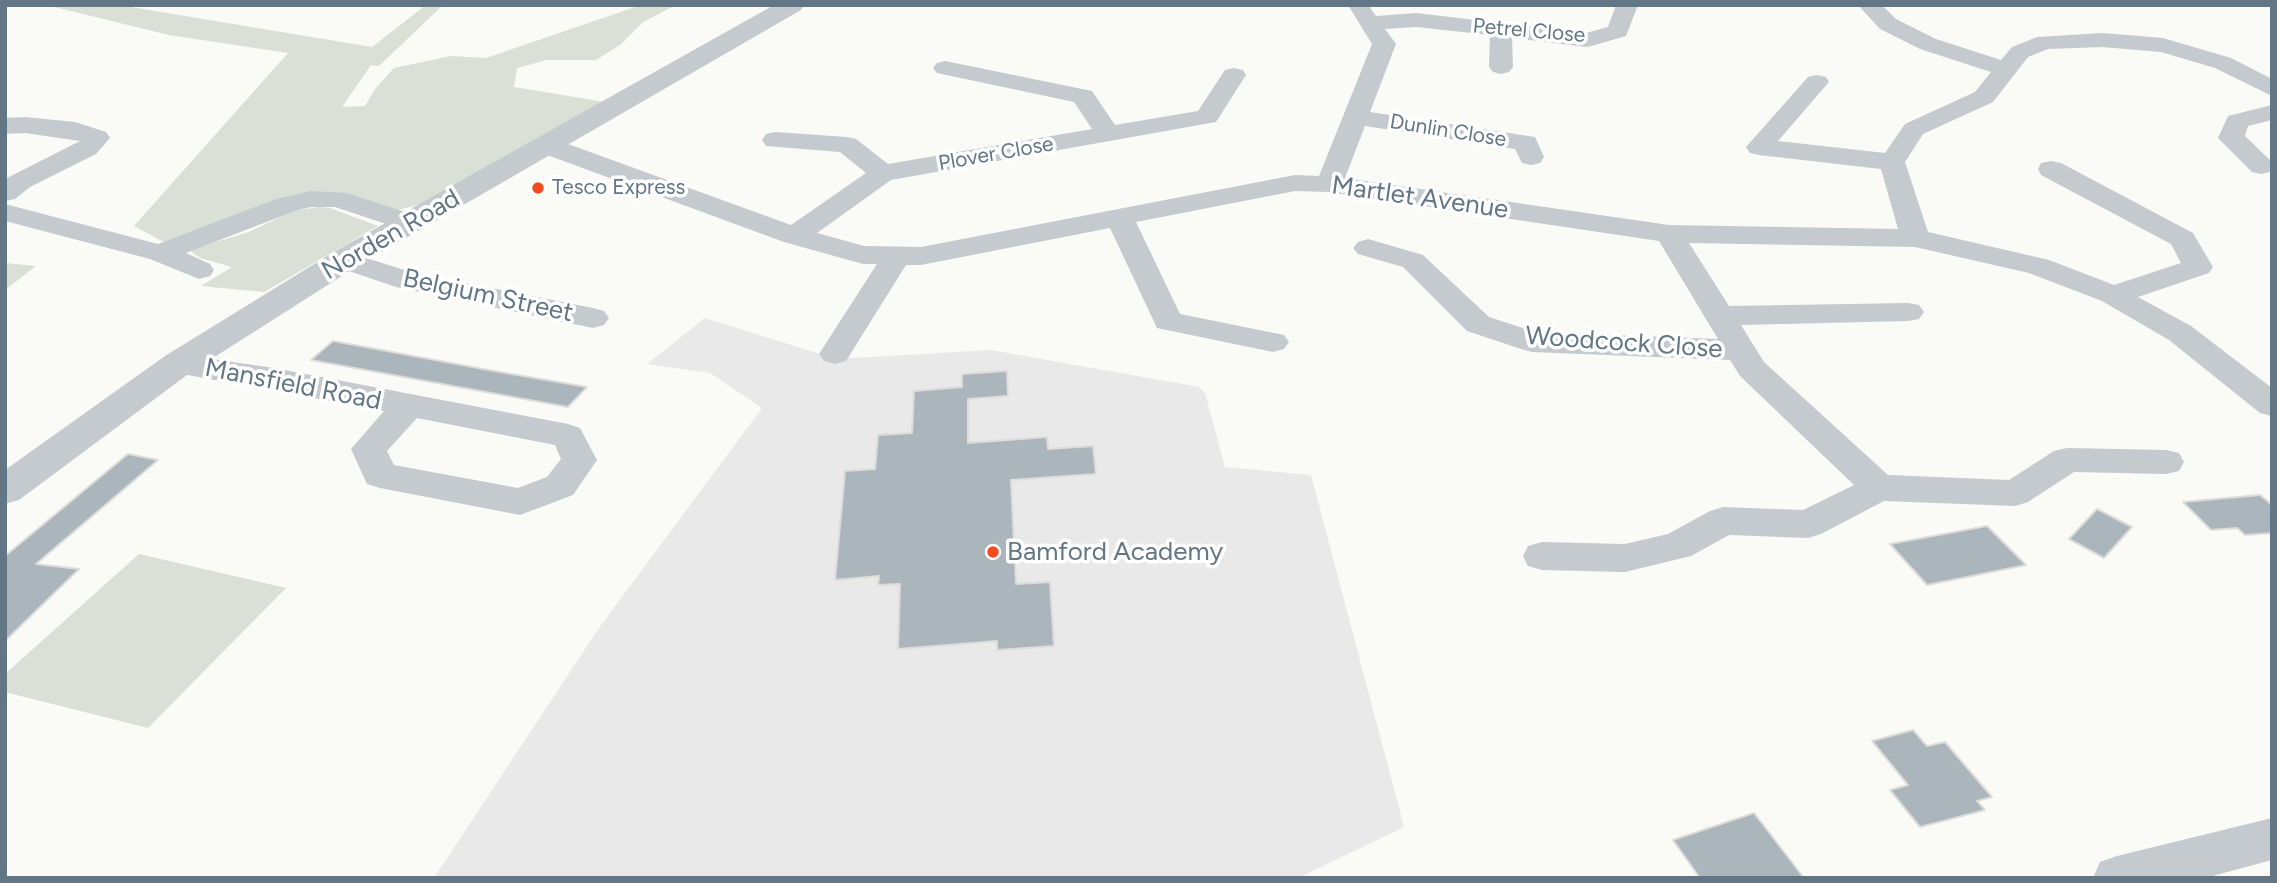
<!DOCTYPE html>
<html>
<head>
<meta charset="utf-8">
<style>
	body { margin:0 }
	#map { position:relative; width:2277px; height:883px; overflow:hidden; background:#fafaf7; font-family:Figtree,sans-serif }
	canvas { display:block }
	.frame { position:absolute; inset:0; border:7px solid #627685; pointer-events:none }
</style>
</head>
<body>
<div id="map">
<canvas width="2277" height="883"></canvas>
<div class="frame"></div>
</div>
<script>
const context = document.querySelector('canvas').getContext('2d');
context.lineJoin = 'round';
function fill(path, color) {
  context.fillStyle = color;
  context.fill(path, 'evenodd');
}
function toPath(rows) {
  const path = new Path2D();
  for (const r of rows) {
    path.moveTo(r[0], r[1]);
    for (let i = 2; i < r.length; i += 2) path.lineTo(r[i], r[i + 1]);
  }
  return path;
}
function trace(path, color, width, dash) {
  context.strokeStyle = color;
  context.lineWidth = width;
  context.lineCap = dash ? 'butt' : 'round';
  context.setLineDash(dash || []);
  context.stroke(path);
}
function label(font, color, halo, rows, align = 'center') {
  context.font = font + ' Figtree,sans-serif';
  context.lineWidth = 7;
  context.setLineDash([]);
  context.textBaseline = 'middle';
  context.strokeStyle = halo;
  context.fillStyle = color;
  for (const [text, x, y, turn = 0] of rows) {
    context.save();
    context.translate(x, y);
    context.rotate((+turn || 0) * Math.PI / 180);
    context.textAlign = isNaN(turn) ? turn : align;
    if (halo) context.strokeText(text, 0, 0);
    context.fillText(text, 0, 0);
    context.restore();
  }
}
const built = toPath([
	[705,318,836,359,991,350,1199,387,1205,393,1225,467,1311,475,1404,827,1298,878,434,878,599,628,762,408,710,373,647,364]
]);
const green = toPath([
	[46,5,119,5,372,47,426,5,443,5,379,66,371,65,342,107,365,106,375,89,394,68,451,56,486,58,641,5,676,5,643,22,620,45,596,60,547,60,517,68,514,87,605,102,421,204,398,210,342,194,164,242,134,226,288,53,169,35],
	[319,207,330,208,378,226,264,292,201,286,232,267,200,258,189,250,249,232,293,211],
	[5,263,36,266,5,290],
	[139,554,286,588,148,728,5,692,5,674]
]);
const building = toPath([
	[333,341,494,371,587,387,568,407,311,360,333,341],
	[1007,371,1008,396,968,399,968,443,1047,437,1048,449,1093,446,1096,474,1011,480,1016,584,1050,582,1054,646,997,650,997,641,898,649,900,584,878,585,879,576,835,580,845,471,875,469,878,435,912,433,914,391,962,387,962,374,1007,371],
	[128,454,158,460,36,564,79,569,5,641,5,556,128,454],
	[2260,495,2272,505,2272,533,2245,535,2237,528,2211,530,2183,502,2260,495],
	[2097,509,2132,527,2104,558,2069,539,2097,509],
	[1987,526,2026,565,1927,585,1890,544,1987,526],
	[1913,730,1927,746,1945,742,1992,797,1977,801,1985,810,1920,827,1890,790,1908,785,1872,741,1913,730],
	[1754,813,1804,878,1700,878,1673,840,1754,813]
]);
const minor = toPath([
	[1348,5,1368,5,1376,16,1416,13,1586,33,1608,27,1616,5,1638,5,1626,36,1595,45,1587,47,1512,38,1513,67,1509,72,1501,74,1493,72,1489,67,1490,35,1416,27,1385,29,1396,44,1370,112,1535,137,1544,157,1540,163,1531,165,1522,163,1515,149,1365,126,1345,178,1669,225,1898,229,1881,169,1759,155,1750,153,1746,147,1808,77,1817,75,1826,77,1829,82,1778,141,1885,153,1905,124,1975,92,1991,72,1920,49,1880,29,1858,5,1882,5,1896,19,1936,39,2001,60,2012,47,2037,37,2102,33,2163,38,2231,58,2272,79,2272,96,2215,68,2161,52,2102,47,2048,49,2028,57,1993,102,1923,134,1905,162,1928,232,2049,260,2114,285,2181,263,2171,244,2041,175,2038,169,2041,163,2051,161,2061,163,2193,233,2213,267,2209,273,2138,297,2191,326,2272,388,2272,416,2260,413,2169,340,2102,301,2029,273,1915,247,1689,243,1729,306,1908,303,1919,305,1924,312,1919,319,1908,321,1741,325,1764,362,1888,475,2009,480,2054,451,2067,448,2166,450,2179,453,2184,462,2179,471,2166,474,2074,472,2028,502,2015,506,1884,501,1821,534,1808,538,1729,535,1691,556,1625,572,1542,570,1528,566,1523,556,1528,546,1542,542,1625,544,1668,534,1710,511,1723,507,1803,510,1854,485,1740,376,1730,360,1532,352,1521,349,1467,331,1403,267,1358,254,1353,248,1358,242,1368,239,1423,255,1489,317,1535,332,1718,339,1659,241,1329,192,1295,191,1136,222,1180,314,1284,335,1289,342,1284,349,1273,352,1157,328,1110,228,921,265,906,265,846,361,835,364,824,361,819,354,877,264,863,264,784,242,539,152,535,146,539,140,548,138,557,140,791,225,866,173,840,152,766,146,762,140,766,134,775,132,847,137,856,139,888,164,1092,129,1074,102,937,73,933,68,937,63,945,61,1092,91,1115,125,1198,111,1225,70,1234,68,1243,70,1246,75,1216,122,891,180,817,233,864,246,921,247,1295,175,1319,176,1372,44,1348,5],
	[2272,105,2272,120,2248,126,2245,136,2272,162,2270,172,2261,174,2252,172,2218,138,2228,116,2272,105],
	[25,117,75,122,106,132,110,138,96,154,30,187,15,199,5,201,5,179,80,141,25,133,5,134,5,118,25,117],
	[311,191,347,193,420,217,424,223,420,229,410,232,335,207,311,207,295,211,186,253,210,264,214,270,210,276,199,279,150,259,5,221,5,204,158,244,276,199,311,191],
	[344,251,414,273,593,308,604,311,609,318,604,325,593,328,396,287,334,266,329,260,334,254,344,251],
	[178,354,274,368,568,424,580,428,597,460,573,495,520,515,380,488,367,484,351,449,384,411,166,371,162,364,166,357,178,354],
	[417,418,555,445,561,459,547,477,518,488,394,465,387,451,417,418],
	[2272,818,2272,860,2205,878,2093,878,2100,862,2117,856,2272,818]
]);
const tertiary = toPath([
	[774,5,804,5,801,10,356,267,191,372,19,500,5,504,5,470,165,356,332,253,774,5]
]);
const markers = [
	[538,188,7,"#f34c1e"],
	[993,552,7,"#f34c1e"]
];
const farStreetnames = [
	["Petrel Close",1529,31,5],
	["Dunlin Close",1448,131,9],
	["Plover Close",996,154,-10]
];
const farPoinames = [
	["Tesco Express",552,188]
];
const streetNames = [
	["Martlet Avenue",1420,198,8],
	["Norden Road",391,235,-30],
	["Belgium Street",488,296,12],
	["Woodcock Close",1624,343,4],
	["Mansfield Road",293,385,11]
];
const poiNames = [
	["Bamford Academy",1007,552]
];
fill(built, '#e8e9e8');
fill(green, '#dae0d6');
fill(building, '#abb5bc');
trace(building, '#dcdcd9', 2);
fill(minor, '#c5cace');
fill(tertiary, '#c5cace');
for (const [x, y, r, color] of markers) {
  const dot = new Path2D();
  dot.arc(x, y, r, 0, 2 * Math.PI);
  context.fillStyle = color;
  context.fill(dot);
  trace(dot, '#fff', 2.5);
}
label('21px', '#627685', '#fff', farStreetnames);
label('21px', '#627685', '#fff', farPoinames, 'left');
label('26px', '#627685', '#fff', streetNames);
label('26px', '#627685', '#fff', poiNames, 'left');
</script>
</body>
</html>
